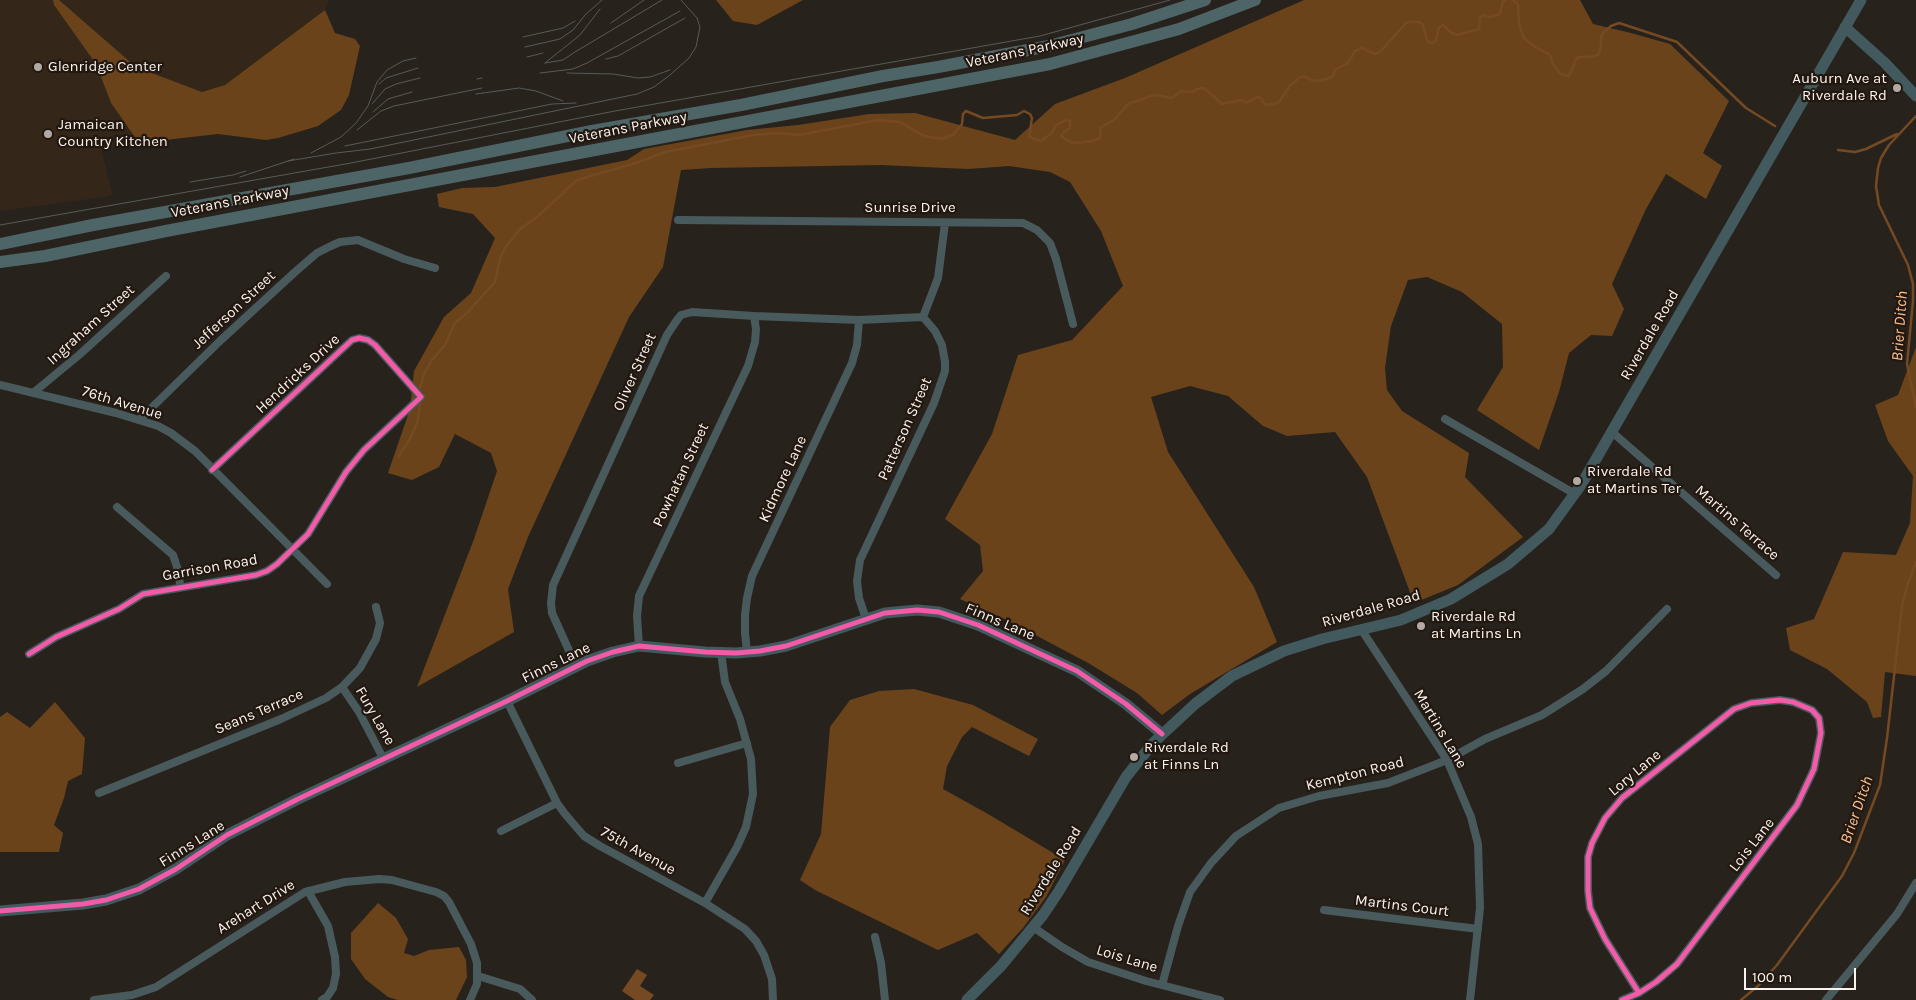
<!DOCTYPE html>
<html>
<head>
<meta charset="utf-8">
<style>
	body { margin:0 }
	#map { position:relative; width:1916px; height:1000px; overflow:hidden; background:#28221d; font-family:Karla,sans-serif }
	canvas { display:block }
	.scale { position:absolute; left:1744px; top:968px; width:112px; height:22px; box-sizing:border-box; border:2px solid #fbf3ee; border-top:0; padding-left:6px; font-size:15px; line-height:18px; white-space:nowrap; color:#fbf3ee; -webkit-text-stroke:4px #221810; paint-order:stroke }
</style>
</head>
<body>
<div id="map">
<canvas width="1916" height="1000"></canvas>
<div class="scale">100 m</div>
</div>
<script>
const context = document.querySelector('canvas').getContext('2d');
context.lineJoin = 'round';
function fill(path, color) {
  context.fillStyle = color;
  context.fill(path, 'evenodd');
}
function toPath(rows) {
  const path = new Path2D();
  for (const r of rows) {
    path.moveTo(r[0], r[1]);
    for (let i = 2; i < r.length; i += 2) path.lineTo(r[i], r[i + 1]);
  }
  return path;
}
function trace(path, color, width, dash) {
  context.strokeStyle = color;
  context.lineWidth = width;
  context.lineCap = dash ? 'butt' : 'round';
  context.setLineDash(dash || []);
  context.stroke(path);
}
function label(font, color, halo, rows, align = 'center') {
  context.font = font + ' Karla,sans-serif';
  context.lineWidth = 4.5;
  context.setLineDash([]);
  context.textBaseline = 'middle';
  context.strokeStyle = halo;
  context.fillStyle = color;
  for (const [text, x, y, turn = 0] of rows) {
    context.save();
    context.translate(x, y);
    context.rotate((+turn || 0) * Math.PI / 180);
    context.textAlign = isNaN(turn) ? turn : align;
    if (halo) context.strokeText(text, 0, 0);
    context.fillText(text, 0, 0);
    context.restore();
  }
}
const built = toPath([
	[0,0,53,0,54,5,96,64,111,103,139,143,101,148,112,193,111,196,0,211],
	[59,0,329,0,325,10,225,85,202,92,136,67]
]);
const forest = toPath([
	[53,0,59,0,136,67,202,92,225,85,325,10,335,33,355,39,360,46,349,95,341,110,318,126,278,138,266,140,218,134,139,143,111,103,96,64,54,5],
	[716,0,803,0,757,25,733,21],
	[1304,0,1580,0,1593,24,1631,33,1670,44,1729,101,1703,153,1722,166,1706,199,1666,174,1646,209,1612,284,1624,309,1612,336,1591,335,1569,353,1559,392,1539,450,1477,410,1503,367,1502,324,1462,292,1427,277,1408,280,1391,326,1385,368,1387,390,1402,411,1469,453,1465,477,1523,537,1458,585,1414,603,1367,477,1335,432,1287,436,1263,426,1228,396,1190,386,1151,397,1168,452,1254,587,1277,642,1190,694,1162,715,1137,693,1090,664,1009,621,960,599,983,571,980,545,945,519,992,434,1018,355,1072,340,1123,286,1101,231,1070,182,1050,172,1009,166,968,169,881,165,711,168,681,170,663,267,629,317,528,537,508,589,514,632,417,687,474,539,497,471,491,453,455,434,439,467,412,480,388,473,410,409,414,371,444,317,471,293,495,238,473,214,439,207,437,194,462,188,495,187,627,160,644,149,747,130,798,125,869,114,915,113,1015,140,1055,104,1125,78],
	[1916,347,1916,676,1885,672,1881,717,1873,718,1867,702,1827,669,1790,650,1786,628,1814,619,1843,552,1896,555,1910,523,1913,476,1888,441,1875,405,1898,395],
	[914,689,973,705,1038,739,1029,756,972,727,962,737,947,766,943,789,988,814,1065,860,1046,897,1023,928,999,954,977,933,938,950,815,890,800,880,821,834,830,727,850,700,879,691],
	[55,702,85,738,82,774,68,781,64,798,54,825,63,833,59,852,0,852,0,717,7,712,30,728],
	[378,903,396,918,408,939,404,953,414,956,429,950,459,947,466,960,467,977,456,1000,398,1000,388,997,365,979,351,959,351,933]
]);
const water = toPath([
	[637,969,647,975,640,986,654,995,650,1000,635,1000,622,991]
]);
const stream = toPath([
	[1513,0,1518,4,1519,24,1524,38,1535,47,1550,55,1553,64,1560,74,1568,76,1570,74,1576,59,1579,57,1589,57,1598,55,1601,47,1601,38,1603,33,1611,26,1619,23,1677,42,1746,108,1775,126],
	[1916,116,1889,145,1881,158,1878,168,1876,186,1879,205,1908,265,1913,284,1913,301,1907,364,1916,407],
	[1838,150,1855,152,1866,149,1897,134],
	[420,388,424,374,432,360,445,345,455,323,468,312,495,282,500,259,505,248,520,229,537,217,577,180,636,163,665,152,753,135,776,133,799,135,878,120,900,122,924,136,942,139,954,134,962,124,963,114,966,111,983,118,1017,115,1024,111,1030,114,1032,118,1029,137,1041,141,1052,133,1056,125,1066,120,1070,121,1070,128,1064,132,1061,136,1070,142,1077,143,1093,141,1100,138,1101,127,1114,120,1128,104,1154,95,1172,98,1181,91,1193,92,1197,89,1204,88,1222,104,1242,100,1246,103,1257,97,1261,98,1265,105,1274,104,1279,102,1290,86,1299,78,1303,76,1312,80,1320,81,1332,77,1336,69,1348,63,1355,51,1362,48,1375,54,1380,52,1407,22,1419,22,1423,25,1427,40,1430,43,1434,42,1436,40,1439,27,1443,25,1452,33,1457,35,1479,29,1480,17,1484,15,1489,17,1500,14,1503,2,1506,0],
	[399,456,410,439,418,420,420,404],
	[1741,1000,1758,986,1777,965,1842,876,1854,853,1880,785,1887,738,1902,606,1908,583,1916,562]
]);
const street = toPath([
	[678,220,1023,223,1037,230,1050,243,1056,259,1073,324],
	[923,317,938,278,945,223],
	[0,385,116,413,158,426,171,433,195,451,327,584],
	[33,393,79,355,166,276],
	[1445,419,1575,494],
	[139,420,221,340,295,272,317,253,331,246,340,242,358,240,404,259,435,268],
	[1612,432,1776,575],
	[117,507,173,555,179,573,180,586],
	[866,619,859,598,857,581,860,560,934,403,945,371,945,362,942,345,935,331,923,317],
	[1361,629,1447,760,1471,817,1478,844,1480,908,1470,1000],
	[639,646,637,616,639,596,748,366,755,342,756,329,754,316],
	[747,652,745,633,745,615,747,598,752,576,852,363,857,345,859,320],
	[29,654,56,637,119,609,143,594,256,575,267,571,277,564,308,534,346,472,364,450,421,397,375,345,368,340,359,338,352,340,339,352,212,470],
	[576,666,552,613,551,603,553,585,667,335,677,320,681,315,692,312,754,316,859,320,923,317],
	[342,687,359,712,383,758],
	[507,701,557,803,565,814,584,836,600,846,705,903,745,929,756,941,764,955,772,979,773,1000],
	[678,763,747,743],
	[99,793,281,719,326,698,342,687,360,668,376,639,380,623,376,607],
	[501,831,557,803],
	[308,891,328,926,335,957,336,974,333,988,327,997,322,1000],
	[705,903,737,847,746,827,753,794,751,759,740,719,725,682,721,652],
	[1324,910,1478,929],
	[1033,927,1062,947,1088,962,1146,981,1220,1000],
	[875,937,881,963,885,1000],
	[478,976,520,989,532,1000],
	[1162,985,1178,926,1190,892,1211,863,1236,836,1279,808,1319,796,1388,783,1447,760,1485,739,1542,715,1583,689,1606,671,1667,609],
	[94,1000,132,995,156,987,305,892,345,882,379,879,392,880,436,892,444,896,449,902,471,944,477,963,477,984,470,1000],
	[1622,1000,1639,993,1656,982,1677,964,1797,805,1814,769,1821,733,1819,718,1812,710,1793,702,1780,700,1751,703,1734,709,1622,798,1605,818,1592,843,1588,857,1588,891,1590,908,1605,939,1639,993],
	[1826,1000,1897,914,1916,883]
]);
const secondary = toPath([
	[1845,27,1885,63,1916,96],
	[0,911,83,904,106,900,139,889,176,869,227,835,298,799,507,701,587,661,613,652,639,646,705,652,736,653,760,651,786,646,885,613,917,610,939,612,978,625,1077,671,1126,704,1162,734],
	[967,1000,1001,966,1043,915,1059,891,1126,777,1153,743,1195,704,1232,676,1284,651,1322,639,1401,620,1451,599,1508,564,1549,529,1581,485,1861,0]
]);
const primary = toPath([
	[0,244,93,225,409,168,592,131,741,105,883,76,938,67,1049,46,1132,24,1205,0],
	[0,262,45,256,166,231,1050,64,1179,29,1255,0]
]);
const tram = toPath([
	[611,23,644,0],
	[523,37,563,28,575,21],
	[525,47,560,39,573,30,586,14,602,0],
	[527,57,543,53],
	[606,59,618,56,685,18],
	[545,63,563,60,575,52,662,0],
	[545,63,580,35,600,9],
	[540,73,573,69,587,63,680,11],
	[567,73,613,74,638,78,650,77,670,70],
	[477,79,482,78],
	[379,84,386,78,418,68],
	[476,94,519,88,536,91,563,101],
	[372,104,385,89,396,84,420,78],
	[373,112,388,99,412,92],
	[357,130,381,111,394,106,482,88],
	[345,146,552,104,576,103],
	[311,153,341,137,356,123,368,106,377,82,387,70,403,61,416,58],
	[288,161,336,153,370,149,637,94,654,87,670,75,689,58,696,47,700,27,697,18,681,0],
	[240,177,294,159],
	[190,182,233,175,246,171],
	[0,225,351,163,615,111,1040,36,1170,0]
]);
const cycleway = toPath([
	[29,654,56,637,119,609,143,594,256,575,267,571,277,564,308,534,346,472,364,450,421,397,375,345,368,340,359,338,352,340,339,352,212,470],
	[0,911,83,904,106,900,139,889,176,869,227,835,298,799,507,701,587,661,613,652,639,646,705,652,736,653,760,651,786,646,885,613,917,610,939,612,978,625,1077,671,1126,704,1162,734],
	[1622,1000,1639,993,1656,982,1677,964,1797,805,1814,769,1821,733,1819,718,1812,710,1793,702,1780,700,1751,703,1734,709,1622,798,1605,818,1592,843,1588,857,1588,891,1590,908,1605,939,1639,993]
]);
const markers = [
	[38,67,5,"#b1aaa5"],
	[1897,88,5,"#b1aaa5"],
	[48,134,5,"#b1aaa5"],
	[1577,481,5,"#b1aaa5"],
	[1421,626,5,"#b1aaa5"],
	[1134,757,5,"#b1aaa5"]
];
const streetNames = [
	["Veterans Parkway",1025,51,-12],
	["Veterans Parkway",628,128,-11],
	["Veterans Parkway",230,202,-11],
	["Sunrise Drive",910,208],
	["Jefferson Street",234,310,-43],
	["Ingraham Street",91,325,-42],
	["Riverdale Road",1650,335,-60],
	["Oliver Street",635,372,-66],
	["Hendricks Drive",298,374,-43],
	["76th Avenue",122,403,17],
	["Patterson Street",905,429,-66],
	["Powhatan Street",681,475,-65],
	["Kidmore Lane",783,479,-65],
	["Martins Terrace",1737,523,41],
	["Garrison Road",210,568,-10],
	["Riverdale Road",1371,609,-16],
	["Finns Lane",1000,622,23],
	["Finns Lane",556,663,-26],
	["Seans Terrace",259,712,-23],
	["Fury Lane",375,716,60],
	["Martins Lane",1440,729,59],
	["Lory Lane",1635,773,-40],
	["Kempton Road",1355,774,-14],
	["Finns Lane",192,844,-32],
	["Lois Lane",1752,845,-52],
	["75th Avenue",638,851,29],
	["Riverdale Road",1051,871,-58],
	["Martins Court",1402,906,7],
	["Arehart Drive",256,907,-32],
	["Lois Lane",1127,959,17]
];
const poiNames = [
	["Glenridge Center",48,67],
	["Auburn Ave at",1887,79,"right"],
	["Riverdale Rd",1887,96,"right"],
	["Jamaican",58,125],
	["Country Kitchen",58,142],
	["Riverdale Rd",1587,472],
	["at Martins Ter",1587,489],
	["Riverdale Rd",1431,617],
	["at Martins Ln",1431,634],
	["Riverdale Rd",1144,748],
	["at Finns Ln",1144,765]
];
const waterNames = [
	["Brier Ditch",1900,326,-86],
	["Brier Ditch",1857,810,-71]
];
fill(built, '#35261a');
fill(forest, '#6b431b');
fill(water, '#754a22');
trace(stream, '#754a22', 2.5);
trace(street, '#495a5c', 8);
trace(secondary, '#425a5d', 11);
trace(primary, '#4e6568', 12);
trace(tram, '#575b59', 1);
trace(cycleway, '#f35aa7', 5);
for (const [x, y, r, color] of markers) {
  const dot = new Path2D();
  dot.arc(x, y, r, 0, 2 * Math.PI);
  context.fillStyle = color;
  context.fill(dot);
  trace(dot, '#221810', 2);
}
label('15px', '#fbf3ee', '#221810', streetNames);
label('15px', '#fbf3ee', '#221810', poiNames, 'left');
label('italic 16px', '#fbc08f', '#221810', waterNames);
</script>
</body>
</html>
